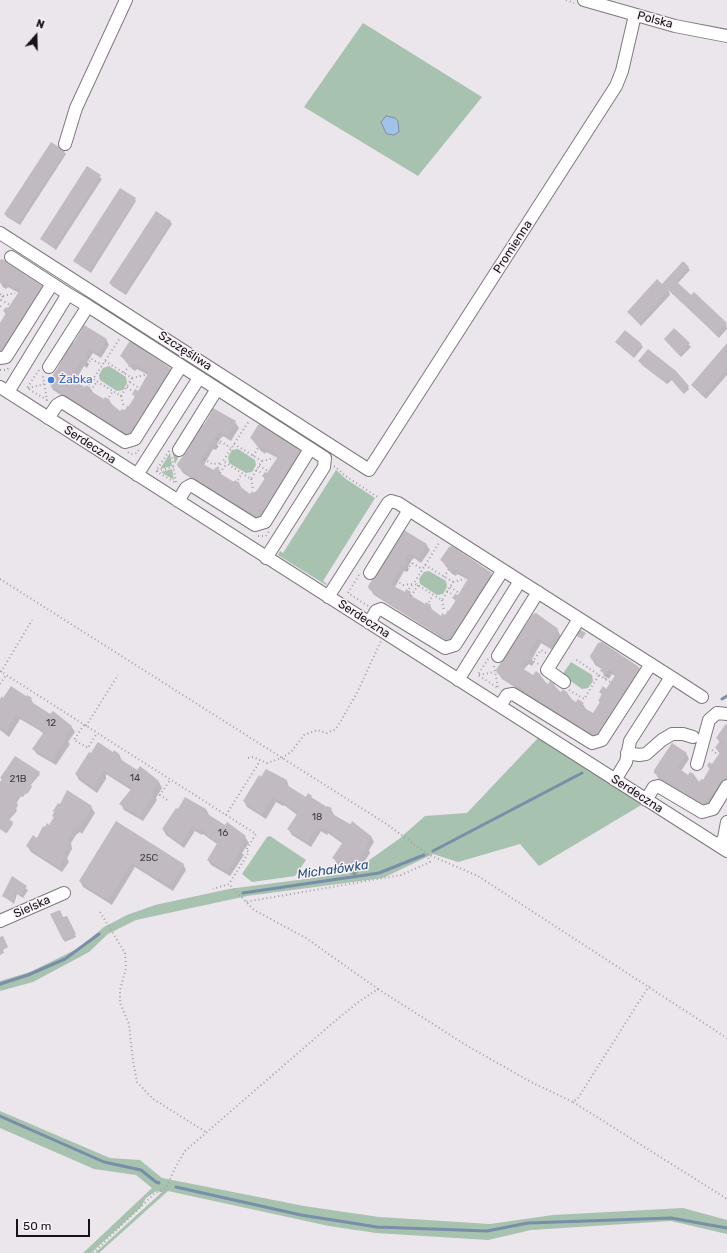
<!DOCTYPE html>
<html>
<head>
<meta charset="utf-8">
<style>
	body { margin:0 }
	#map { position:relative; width:727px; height:1253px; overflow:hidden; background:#ebe5ec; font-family:Rubik,sans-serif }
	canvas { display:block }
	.north { position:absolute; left:16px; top:16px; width:40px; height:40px; -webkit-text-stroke:3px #f9f2f9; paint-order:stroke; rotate:20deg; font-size:11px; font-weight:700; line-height:16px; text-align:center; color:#151315 }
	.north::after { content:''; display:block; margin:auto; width:14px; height:18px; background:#151315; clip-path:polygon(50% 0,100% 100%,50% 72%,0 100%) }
	.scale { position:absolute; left:16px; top:1219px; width:74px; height:18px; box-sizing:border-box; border:2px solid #151315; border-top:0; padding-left:5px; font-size:12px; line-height:14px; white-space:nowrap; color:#151315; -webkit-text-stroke:3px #f9f2f9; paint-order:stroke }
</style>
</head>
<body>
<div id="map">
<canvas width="727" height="1253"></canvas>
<div class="north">N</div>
<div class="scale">50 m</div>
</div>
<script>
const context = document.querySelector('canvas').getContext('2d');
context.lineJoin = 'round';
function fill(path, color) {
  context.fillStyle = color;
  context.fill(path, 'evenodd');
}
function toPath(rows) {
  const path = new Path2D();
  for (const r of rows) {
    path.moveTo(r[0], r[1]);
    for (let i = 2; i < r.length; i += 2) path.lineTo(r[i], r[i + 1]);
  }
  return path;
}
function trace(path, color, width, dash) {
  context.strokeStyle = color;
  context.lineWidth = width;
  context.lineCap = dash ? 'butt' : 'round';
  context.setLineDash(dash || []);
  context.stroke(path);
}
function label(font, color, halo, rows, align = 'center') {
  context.font = font + ' Rubik,sans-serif';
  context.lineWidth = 3;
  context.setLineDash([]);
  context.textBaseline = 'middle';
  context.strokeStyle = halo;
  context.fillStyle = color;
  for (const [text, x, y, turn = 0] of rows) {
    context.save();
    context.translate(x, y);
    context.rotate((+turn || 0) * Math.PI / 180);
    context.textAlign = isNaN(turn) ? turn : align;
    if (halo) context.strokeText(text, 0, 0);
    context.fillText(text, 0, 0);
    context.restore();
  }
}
const green = toPath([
	[363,23,482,97,418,176,304,107],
	[109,366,126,377,127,383,123,390,117,391,100,380,99,375,103,368],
	[209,389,180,454,175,464,172,448],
	[238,449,255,460,256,465,252,472,246,473,229,463,228,457,232,450],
	[170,453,172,466,160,469],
	[172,469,174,480,161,472],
	[336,470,346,479,375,498,323,581,327,584,326,585,278,555,280,551,283,553],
	[429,571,446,581,447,587,443,594,437,595,420,584,419,579,424,572],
	[571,662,592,675,593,681,588,688,582,689,562,675],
	[538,738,643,804,539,866,520,844,458,862,433,854,383,878,247,896,136,920,108,934,89,952,33,982,0,991,0,981,30,972,79,948,104,927,127,915,155,905,229,889,351,873,399,839,425,816,467,813],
	[270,836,306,860,295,876,252,882,242,874,267,837],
	[0,1111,110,1158,140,1160,162,1178,304,1206,379,1217,490,1224,553,1215,683,1208,727,1220,727,1234,671,1221,531,1230,488,1240,376,1233,329,1226,168,1191,99,1253,95,1253,162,1192,156,1191,146,1198,141,1207,91,1253,83,1253,152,1188,136,1175,94,1169,0,1128]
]);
const water = toPath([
	[386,116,395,118,398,121,399,132,394,135,387,134,385,131,381,122,386,116]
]);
const shadow = toPath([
	[64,152,66,154,20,225,7,217,5,214],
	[87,168,102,179,56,250,41,239],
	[135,199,136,201,91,273,76,263,75,261],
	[170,221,172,224,126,295,112,286,110,283],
	[0,261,42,287,45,293,0,359,0,325,6,315,4,311,9,310,19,293,8,287,6,289,3,287,0,282],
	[683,262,690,270,677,284,726,323,727,329,719,338,668,289,670,295,641,326,628,312,662,285],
	[84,327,106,339,109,345,101,358,93,353,87,362,89,364,87,368,84,366,74,383,85,388,90,388,93,393,104,400,110,401,113,407,121,413,129,408,135,397,133,394,138,392,148,375,137,369,135,371,132,369,121,356,171,369,175,375,131,441,53,390,49,382],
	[625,331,643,347,634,358,616,342],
	[683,339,691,347,681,357,667,342],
	[727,345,727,375,706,399,692,385],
	[639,361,688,387,689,389,684,394,672,380,667,384,642,365],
	[214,409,235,422,239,428,231,441,223,436,220,439,217,444,218,447,216,450,213,449,204,465,215,471,219,471,222,476,234,483,239,483,242,489,250,495,258,491,265,480,263,476,267,475,278,458,266,452,265,454,261,451,251,438,261,425,300,452,304,458,261,524,183,473,179,467,179,464],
	[404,532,426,544,430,550,421,563,414,558,411,561,408,567,409,569,407,572,404,571,395,587,405,593,410,593,413,598,425,605,430,605,433,612,441,617,449,613,456,602,454,598,458,597,469,580,457,574,456,576,452,574,441,560,452,547,491,574,495,580,449,646,446,640,374,595,370,589],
	[534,615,557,628,561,637,553,649,551,649,541,643,532,659,534,663,532,666,529,664,523,670,533,677,539,674,548,685,554,685,561,693,567,693,576,704,583,704,586,709,593,715,601,704,599,701,602,695,600,692,606,690,615,676,612,674,609,679,604,676,602,669,595,665,592,659,639,668,642,674,597,740,502,679,498,673],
	[26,698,31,699,34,705,71,726,75,732,68,742,70,744,56,765,37,754,33,749,44,734,39,730,20,719,9,737,0,730,0,703],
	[727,725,727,786,706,811,703,806,659,779,655,773,686,753,689,759,681,771,688,776,690,773,694,775,700,783,703,781,710,770,708,766,713,766,720,754,716,748,720,743,717,738],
	[114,753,119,754,122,761,138,771,140,768,159,782,162,788,156,798,157,800,143,821,124,810,121,804,131,790,106,774,106,779,97,793,79,780,76,774],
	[15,758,40,774,30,786,32,787,27,794,26,793,23,797,21,796,16,804,18,806,15,809,17,811,9,820,13,824,7,833,0,829,0,787,3,780,1,778],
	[266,770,287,781,289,787,306,798,311,796,313,800,327,809,331,809,334,815,371,836,374,842,369,850,370,853,355,876,337,864,334,858,343,844,328,833,327,835,321,831,311,847,292,835,288,829,297,815,284,805,283,806,276,802,266,819,247,807,244,801],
	[91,807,95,813,82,834,80,832,76,835,71,843,72,849,67,858,69,862,62,872,31,852,27,846,38,839,50,826,55,818,53,816],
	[206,809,209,815,225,827,227,823,245,837,249,843,242,853,244,855,230,876,211,865,208,860,217,844,203,834,202,835,195,831,184,848,166,835,163,829,178,810],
	[116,823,183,864,186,870,173,891,135,867,112,905,83,887,80,881],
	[12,878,28,890,23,898,17,894,14,904,4,896],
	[51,915,63,918,66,917,76,937,65,942]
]);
const stream = toPath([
	[722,699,727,696],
	[433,851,582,773],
	[243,893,379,873,424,855],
	[0,984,28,975,65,959,99,934],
	[0,1116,104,1162,141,1170,156,1182,159,1183],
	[176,1187,301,1215,377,1227,487,1231,528,1223,671,1218,727,1228]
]);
const building = toPath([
	[51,142,65,151,18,223,4,214],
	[87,166,101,175,54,248,40,239],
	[120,188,136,198,89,271,73,261],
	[156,211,171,221,124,293,109,283],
	[2,259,43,286,27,309,26,315,16,330,0,348,0,323,6,313,3,311,6,307,8,308,20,290,4,282,3,284,0,282,0,260],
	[683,261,689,267,676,281,691,295,694,292,727,323,716,334,668,290,639,323,627,312,657,279,662,284],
	[84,325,107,339,98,353,90,348,88,350,84,356,86,358,83,362,80,361,70,379,85,387,86,385,91,388,89,390,104,399,105,397,110,400,109,402,120,411,122,409,125,410,127,406,129,406,135,396,132,394,135,389,138,391,149,372,133,364,132,366,127,363,128,361,120,356,129,342,131,341,172,369,167,377,165,377,146,412,137,424,132,426,128,435,125,436,124,431,102,418,101,419,49,384,48,381,58,368,65,353,70,345,75,341],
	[674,328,690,343,679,355,664,339],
	[625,330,642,344,632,356,615,342],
	[727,343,727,368,703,396,691,385],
	[648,349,676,371,689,386,682,392,669,377,664,381,638,361],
	[213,408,236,421,227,436,219,431,217,433,213,439,216,440,213,445,210,444,199,462,214,470,216,467,220,470,219,473,221,474,234,482,235,480,240,483,238,485,250,494,252,491,254,493,258,489,265,478,262,476,265,472,267,473,279,455,263,447,261,449,257,446,258,444,250,438,258,425,261,424,301,451,285,474,285,480,266,507,261,509,257,518,254,519,253,514,232,501,231,502,178,467,177,464,187,451,199,427,205,424],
	[404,530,427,544,418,558,410,553,408,555,404,561,406,563,404,567,401,566,390,584,405,592,406,589,411,592,410,595,425,604,426,602,431,605,429,607,441,616,442,613,445,615,448,610,449,611,456,600,452,598,455,594,458,595,469,577,454,569,452,571,447,568,449,566,440,560,449,547,452,546,492,573,476,596,476,602,469,612,457,629,452,631,448,640,445,641,444,636,411,618,369,589,368,586],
	[536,613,557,628,558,631,550,643,547,644,537,638,528,654,532,657,529,661,525,659,519,666,533,675,536,671,540,674,538,677,548,684,550,681,555,684,553,687,561,692,563,689,568,693,566,696,576,702,578,699,584,703,581,706,593,713,600,702,598,701,602,694,599,692,603,686,606,689,616,674,609,669,605,674,600,671,602,667,591,659,590,656,598,643,602,642,639,667,640,670,595,739,594,736,497,673,496,670,533,614],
	[579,629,586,633,582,639,575,635],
	[11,686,26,696,27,695,32,698,30,701,50,714,53,711,72,726,65,736,67,738,52,760,32,749,44,732,25,718,24,719,16,714,6,732,0,728,0,699,2,696,3,698],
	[727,724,727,775,719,788,705,801,705,805,701,805,701,802,654,773,654,770,672,743,687,753,677,767,688,775,690,772,694,774,693,777,699,782,701,779,703,780,710,768,707,766,709,762,712,764,721,751,715,748,719,742,724,746,725,744,716,738,725,725],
	[98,742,113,752,114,750,119,754,117,757,137,770,140,766,159,781,152,792,154,793,140,816,119,804,132,788,103,770,94,788,75,774,89,752,91,753],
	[15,756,40,772,30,785,32,786,26,794,25,793,23,797,20,795,16,803,18,804,15,808,17,809,9,819,13,822,6,833,0,829,0,782,2,779,0,778],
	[266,769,287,780,285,784,306,797,308,793,312,796,311,797,327,807,327,806,332,808,329,812,350,825,352,821,371,836,366,845,367,846,352,870,332,858,343,842,325,828,324,830,318,826,307,842,287,829,298,813,281,800,280,801,273,797,262,814,243,801,259,775,261,777],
	[67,790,92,806,79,828,76,827,73,830,68,837,68,841,70,842,63,853,66,855,59,867,26,846,33,835,37,838,43,826,45,827,47,823,49,825,54,817,52,816,54,812,53,811,58,803,60,804],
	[185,797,206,809,204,812,225,825,227,822,246,836,239,848,241,849,227,871,207,860,218,842,200,829,199,830,192,826,181,843,162,829,176,808,178,809],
	[116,821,184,864,170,886,132,862,108,900,79,881],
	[12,876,27,886,21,896,15,892,14,895,16,896,12,902,2,896],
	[60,910,63,917,67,916,76,934,63,940,50,914],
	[3,936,8,947,3,950,4,953,0,955,0,937]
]);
const path = toPath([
	[566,0,574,3],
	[0,294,3,296,0,301],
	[3,296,15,293],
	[1,300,10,305],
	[0,306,3,308],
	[88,357,102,365],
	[105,361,132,378,121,396,93,379,105,361,120,338],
	[87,365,91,359],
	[0,370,7,370,9,367],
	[39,370,27,388,47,400,43,376],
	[124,373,129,366],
	[132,378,145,375],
	[71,380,74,376,83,381,92,380],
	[130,382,139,388],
	[89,385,93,380],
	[127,387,132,391],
	[28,388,45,384],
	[91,391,97,381],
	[121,396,124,407],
	[109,397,113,391],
	[217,439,231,448],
	[234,444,262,461,251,479,223,461,249,421],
	[217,447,221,441],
	[169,451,156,471,176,483,172,457],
	[128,452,131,454,137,453,140,448],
	[253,456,258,448],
	[204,459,212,464,222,463],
	[262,461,274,458],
	[259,466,268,471],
	[334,466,347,477,379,498],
	[218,468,222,462],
	[256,470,262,473],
	[157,471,174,467],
	[220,473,226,464],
	[251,479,253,489],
	[238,480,242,473],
	[258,536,266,536,269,531],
	[409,561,422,569],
	[425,565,453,582,442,600,414,583,439,543],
	[407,570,412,563],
	[359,575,348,593,368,606],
	[444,577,449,569],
	[0,579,388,825,427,854,430,862,401,875,245,902],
	[396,581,403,585,413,584],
	[453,582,465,579],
	[450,587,459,593],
	[409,589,413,584],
	[447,591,453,595],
	[411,596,418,585],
	[442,600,444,611],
	[429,602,433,595],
	[488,659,478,675,498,688,494,666],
	[538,664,533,661,541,650,546,653],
	[0,671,256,834,246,850,249,852,229,884,213,889],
	[1,672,32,620],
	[479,675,495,672],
	[599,675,610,682],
	[605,679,610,672],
	[0,684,6,675],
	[569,690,584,699,599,675,575,659],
	[84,725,74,740,88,748,97,733],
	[86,726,118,675],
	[712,750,718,755],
	[248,758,253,757,267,763,282,758,291,752,304,735,317,730,327,733,336,729,357,693,381,641],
	[167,800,160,795,170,780],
	[226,815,260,761],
	[427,854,478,876,727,1038],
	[100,912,125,953,126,968,120,990,120,1003,129,1024,133,1061,137,1082,153,1099,206,1132],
	[378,989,469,1047,531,1082,573,1102,578,1098,649,986],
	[573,1102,727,1199],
	[93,1253,155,1193,166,1188,175,1168,185,1151,328,1027,357,1003,378,989,306,938,254,910,229,884]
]);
const minor = toPath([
	[584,0,675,26,727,36],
	[65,144,76,108,126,0],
	[0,233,369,470,616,86,622,71,635,15],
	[11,257,68,294],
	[0,358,6,357,52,284],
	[49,367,88,306],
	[0,387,727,851],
	[8,392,68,294,88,306,325,458,324,467,266,558],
	[48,418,57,405,62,402,125,442,135,439,181,366],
	[179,450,217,389],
	[137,475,199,378],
	[178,501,186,488,191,485,255,525,265,522,310,449],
	[370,573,409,510],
	[328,597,388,503,391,501,398,503,520,581],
	[369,623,376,611,381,609,445,648,455,645,503,570],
	[498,656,538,592],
	[671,677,702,697],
	[458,680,520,581,671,677,630,741,626,762,615,780],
	[564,682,547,670,579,619],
	[500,706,507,695,513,694,592,743,602,740,651,664],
	[627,753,639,755,646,754,662,740,672,734,683,734,693,737],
	[697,764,709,720,717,713,727,714],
	[646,800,654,787,658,786,702,812,713,809,727,786],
	[719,846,724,838,727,822],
	[0,921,64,893]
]);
const markers = [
	[51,380,4,"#3f7fe0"]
];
const numberNames = [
	["12",51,723],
	["14",135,778],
	["21B",18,779],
	["18",317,817],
	["16",223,833],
	["25C",149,858]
];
const streetNames = [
	["Polska",655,20,15],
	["Promienna",513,247,-57],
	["Szczęśliwa",185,351,33],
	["Serdeczna",90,445,33],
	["Serdeczna",364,619,33],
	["Serdeczna",637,794,33],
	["Sielska",32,907,-24]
];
const shopNames = [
	["Żabka",59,380]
];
const waterNames = [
	["Michałówka",333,870,-8]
];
fill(green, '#a7c2ae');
fill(water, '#a2c3e9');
trace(water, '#788ea9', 1);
fill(shadow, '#0003');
trace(stream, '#788ea9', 3);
fill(building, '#c1bbc1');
trace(minor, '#7f797f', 14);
trace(path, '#a49fa4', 2, [1, 3]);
trace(minor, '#fff', 12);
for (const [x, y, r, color] of markers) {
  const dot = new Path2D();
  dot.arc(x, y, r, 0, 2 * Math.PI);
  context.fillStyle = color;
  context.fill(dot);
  trace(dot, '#f9f2f9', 1.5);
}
label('10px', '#403d40', null, numberNames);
label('12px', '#151315', '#f9f2f9', streetNames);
label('12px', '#366cbe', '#f9f2f9', shopNames, 'left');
label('italic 13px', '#225080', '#f9f2f9', waterNames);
</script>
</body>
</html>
